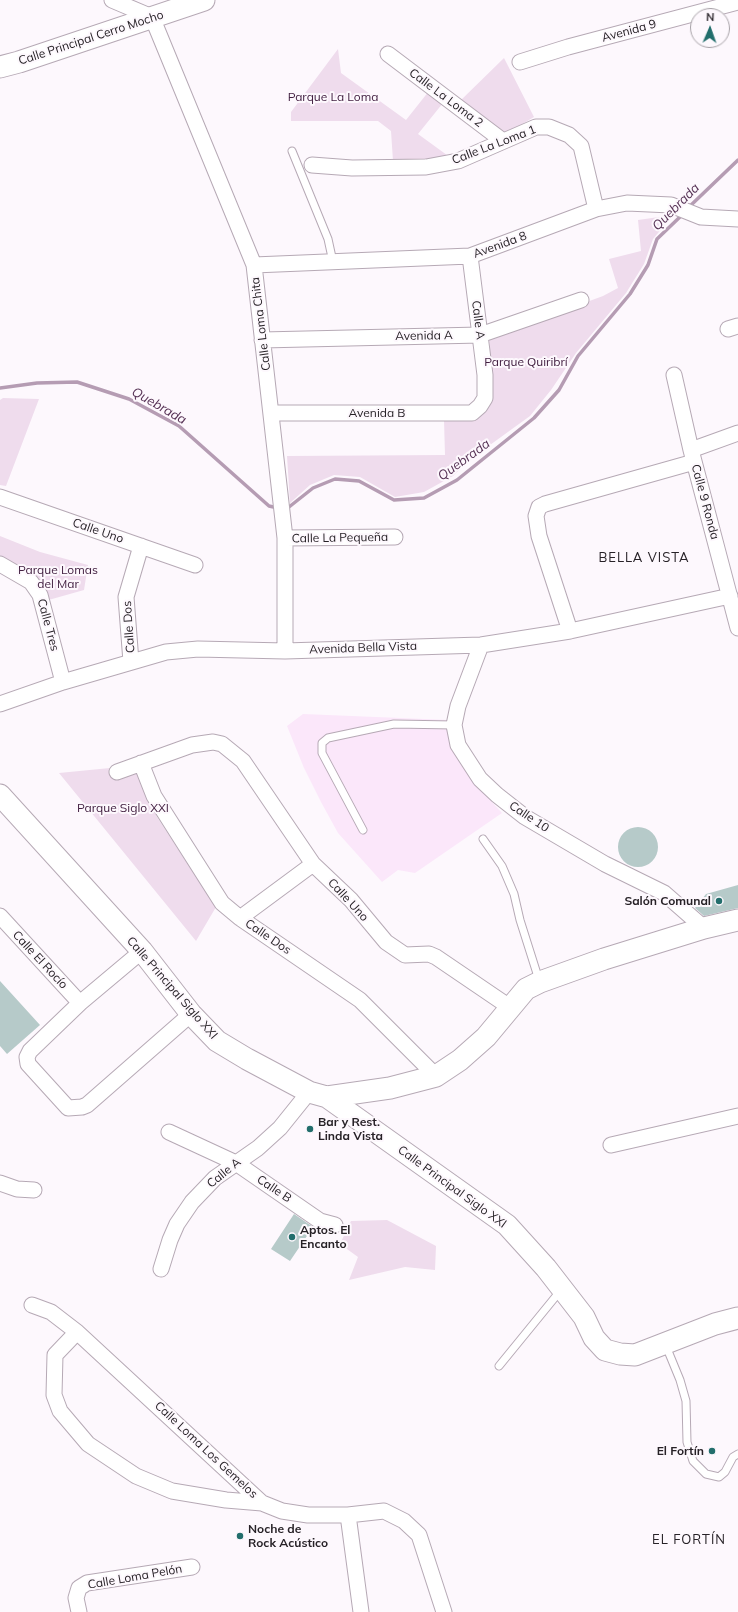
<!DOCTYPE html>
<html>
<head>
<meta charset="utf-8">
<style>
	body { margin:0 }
	#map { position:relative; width:738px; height:1612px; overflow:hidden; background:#fdf8fd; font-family:Mulish,sans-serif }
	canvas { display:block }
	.north { position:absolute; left:690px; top:8px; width:40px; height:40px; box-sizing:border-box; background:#fdf8fd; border:1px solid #a7a2a7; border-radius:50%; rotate:2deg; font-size:11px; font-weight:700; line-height:16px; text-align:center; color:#272227 }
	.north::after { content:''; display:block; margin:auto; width:14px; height:18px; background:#226e6c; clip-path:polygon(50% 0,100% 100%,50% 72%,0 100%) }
</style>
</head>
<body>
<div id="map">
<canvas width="738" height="1612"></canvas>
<div class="north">N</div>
</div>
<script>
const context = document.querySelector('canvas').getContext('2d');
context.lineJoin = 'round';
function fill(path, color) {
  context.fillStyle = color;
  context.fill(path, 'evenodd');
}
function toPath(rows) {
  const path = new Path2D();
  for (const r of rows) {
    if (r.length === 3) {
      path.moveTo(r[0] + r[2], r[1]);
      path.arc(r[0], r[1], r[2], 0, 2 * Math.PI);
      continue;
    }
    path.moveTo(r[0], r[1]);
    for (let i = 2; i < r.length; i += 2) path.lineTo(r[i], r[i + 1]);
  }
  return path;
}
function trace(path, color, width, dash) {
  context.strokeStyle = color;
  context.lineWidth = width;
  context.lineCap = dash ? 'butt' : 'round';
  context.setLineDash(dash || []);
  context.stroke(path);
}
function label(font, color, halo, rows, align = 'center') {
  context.font = font + ' Mulish,sans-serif';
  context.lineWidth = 4;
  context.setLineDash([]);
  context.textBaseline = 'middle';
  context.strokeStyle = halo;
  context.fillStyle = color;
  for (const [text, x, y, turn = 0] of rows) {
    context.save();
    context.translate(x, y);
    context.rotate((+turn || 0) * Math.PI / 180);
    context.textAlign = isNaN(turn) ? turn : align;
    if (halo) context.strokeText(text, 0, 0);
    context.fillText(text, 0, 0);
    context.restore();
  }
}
const built = toPath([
	[303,714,449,720,453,743,461,764,479,788,502,813,415,873,398,870,382,882,338,833,321,802,304,768,287,726]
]);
const green = toPath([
	[338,49,341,73,406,120,429,91,443,103,418,134,451,158,393,161,391,131,378,121,291,121,291,112],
	[504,58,534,117,507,133,497,131,459,102],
	[673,215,653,239,644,264,626,293,576,353,551,390,530,416,472,458,453,476,424,492,395,497,360,477,334,475,310,485,290,503,287,456,445,455,444,420,486,409,493,399,489,338,603,296,618,288,609,259,641,251,638,220],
	[3,398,39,399,6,486,0,485,0,400],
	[0,536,40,552,88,565,84,590,45,601,0,558],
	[110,768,115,780,139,772,157,817,216,907,196,941,59,773],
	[387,1220,436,1246,435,1270,405,1267,349,1280,358,1257,340,1244,351,1221]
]);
const stream = toPath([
	[689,207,738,160],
	[0,388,37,383,77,382,129,399,179,426,269,506,278,508],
	[284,508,289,507,313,488,335,479,359,481,394,500,424,498,457,480,534,418,559,390,578,356,630,294,648,265,657,239,682,215]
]);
const building = toPath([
	[638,847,20],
	[738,885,738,908,704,916,695,908,706,894],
	[0,981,40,1025,7,1054,0,1046],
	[294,1214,313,1227,290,1261,271,1249]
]);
const lane = toPath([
	[292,151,328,239,333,262],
	[363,830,322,753,322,743,328,738,394,724,454,725],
	[483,839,502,866,514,894,520,920,539,980],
	[666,1346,680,1380,686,1401,687,1442,693,1461,706,1474,719,1477,725,1472,733,1457,738,1454],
	[499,1366,561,1290]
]);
const street = toPath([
	[112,0,152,17,254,265,285,538,285,651],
	[388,54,503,141],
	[520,62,568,47,738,2],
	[312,165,352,168,426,167,458,161,536,127,549,127,569,135,581,146,596,209],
	[254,265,470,256,596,209,627,203,671,205,701,217,738,219],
	[728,329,738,326],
	[262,340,480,335,581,300],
	[674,375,691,450,738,628],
	[272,413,472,413,480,406,485,398,485,375,470,256],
	[691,450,738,433],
	[0,497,195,565],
	[285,538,395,537],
	[0,564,31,582,40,595,63,682],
	[570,631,539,536,536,516,539,507,545,504,694,462],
	[481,645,458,706,454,725,458,745,480,779,497,795,525,817,605,864,664,893,704,928],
	[131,662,126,597,141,546],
	[0,704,63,682,166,652,198,649,285,651,481,645,570,631,730,596],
	[141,763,154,796,222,903,240,918,360,1000,436,1076],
	[117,772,192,745,213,742,222,744,243,761,313,864,351,900,386,942,405,955,429,954,436,957,511,1008],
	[0,916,80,1003],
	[240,918,313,864],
	[142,951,80,1003,30,1051,27,1057,28,1064,68,1108,82,1107,87,1105,191,1014],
	[169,1132,236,1163,320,1221,335,1225],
	[611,1145,738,1116],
	[0,1183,17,1189,34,1190],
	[161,1269,170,1240,177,1224,192,1202,215,1178,258,1148,280,1128,309,1092],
	[32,1305,51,1312,77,1332,262,1503,282,1511,308,1515,348,1515,384,1511,404,1521,419,1535,444,1612],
	[77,1332,55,1355,54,1395,60,1411,88,1444,136,1476,172,1491,226,1500,262,1503],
	[348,1515,361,1612],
	[79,1612,76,1598,79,1588,87,1583,192,1567]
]);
const secondary = toPath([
	[0,67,19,62,204,0],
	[0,795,142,951,191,1014,217,1041,247,1059,309,1092,327,1097,507,1225,546,1268,584,1317,594,1338,605,1350,620,1354,635,1355,715,1324,738,1318],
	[327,1097,390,1088,436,1076,460,1060,486,1037,526,989,540,982,604,959,704,928,738,920]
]);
const markers = [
	[719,901,4,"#226e6c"],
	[310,1129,4,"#226e6c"],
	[292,1237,4,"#226e6c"],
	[712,1451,4,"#226e6c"],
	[240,1536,4,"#226e6c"]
];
const streetNames = [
	["Avenida 9",629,31,-15],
	["Calle Principal Cerro Mocho",91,38,-18],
	["Calle La Loma 2",446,98,37],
	["Calle La Loma 1",494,145,-21],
	["Avenida 8",500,245,-20],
	["Calle A",478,320,83],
	["Calle Loma Chita",261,324,-97],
	["Avenida A",424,336,-1],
	["Avenida B",377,413],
	["Calle 9 Ronda",705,502,75],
	["Calle Uno",98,531,19],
	["Calle La Pequeña",340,538,-1],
	["Calle Tres",48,625,75],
	["Calle Dos",129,627,-94],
	["Avenida Bella Vista",363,648,-2],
	["Calle 10",529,817,34],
	["Calle Uno",348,900,47],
	["Calle Dos",268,937,34],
	["Calle El Rocío",40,960,47],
	["Calle Principal Siglo XXI",172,988,49],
	["Calle A",224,1173,-39],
	["Calle Principal Siglo XXI",452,1187,36],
	["Calle B",274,1189,34],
	["Calle Loma Los Gemelos",206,1450,43],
	["Calle Loma Pelón",135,1577,-10]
];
const parkNames = [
	["Parque La Loma",333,97],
	["Parque Quiribrí",526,362],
	["Parque Lomas",58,570],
	["del Mar",58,584],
	["Parque Siglo XXI",123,808]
];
const poiNames = [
	["Salón Comunal",711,901,"right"],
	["Bar y Rest.",318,1122],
	["Linda Vista",318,1136],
	["Aptos. El",300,1230],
	["Encanto",300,1244],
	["El Fortín",704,1451,"right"],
	["Noche de",248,1529],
	["Rock Acústico",248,1543]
];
const waterNames = [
	["Quebrada",676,207,-45],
	["Quebrada",159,406,30],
	["Quebrada",464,460,-36]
];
const neighbourhoodNames = [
	["BELLA VISTA",644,558],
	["EL FORTÍN",689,1540]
];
fill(built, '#fbe7fa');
fill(green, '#efdced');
trace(stream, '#b59cb3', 3.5);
fill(building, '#b6cac9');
trace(lane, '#b6a9b5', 9);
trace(street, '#b6a9b5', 17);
trace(secondary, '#b6a9b5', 23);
trace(lane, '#fff', 7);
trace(street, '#fff', 15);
trace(secondary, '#fff', 21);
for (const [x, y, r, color] of markers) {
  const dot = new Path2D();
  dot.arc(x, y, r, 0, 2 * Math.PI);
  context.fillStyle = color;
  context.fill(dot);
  trace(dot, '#fdf8fd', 1.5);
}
label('12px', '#272227', '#fdf8fd', streetNames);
label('12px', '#422041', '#fdf8fd', parkNames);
label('bold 12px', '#272227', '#fdf8fd', poiNames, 'left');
label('italic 13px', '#563255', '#fdf8fd', waterNames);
context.letterSpacing = '1px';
label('13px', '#272227', '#fdf8fd', neighbourhoodNames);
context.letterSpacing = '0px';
</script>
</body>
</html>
